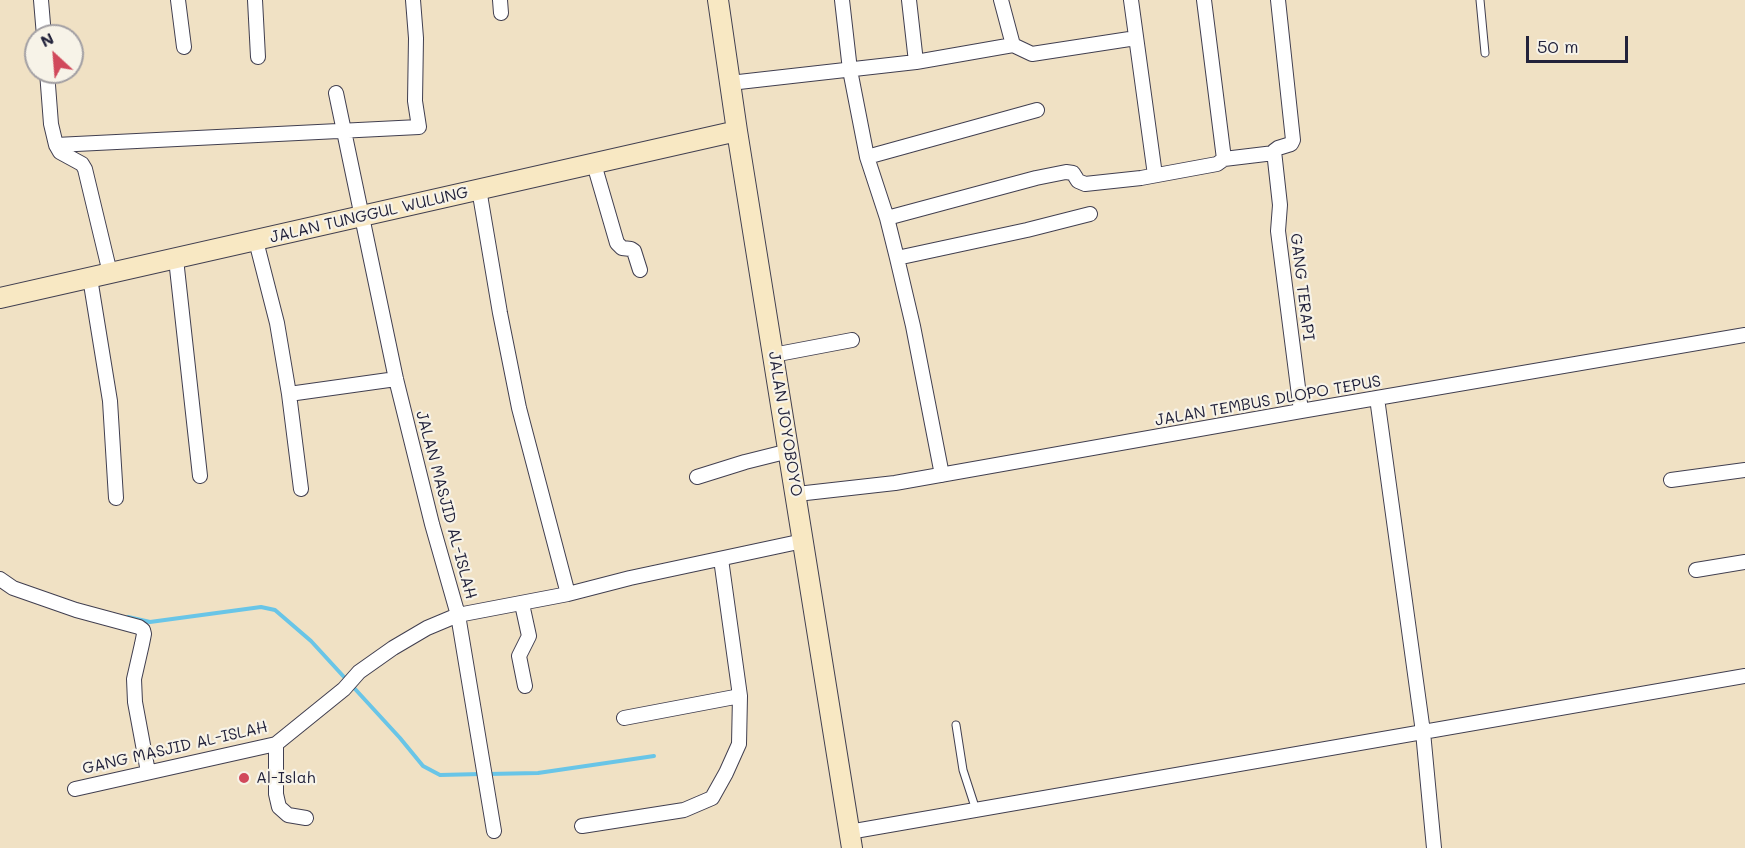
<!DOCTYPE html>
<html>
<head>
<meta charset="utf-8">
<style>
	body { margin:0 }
	#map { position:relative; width:1745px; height:848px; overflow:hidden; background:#f0e1c4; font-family:Mali,sans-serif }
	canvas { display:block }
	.north { position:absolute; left:24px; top:24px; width:60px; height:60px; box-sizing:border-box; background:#f7f3e8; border:2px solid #a29fa3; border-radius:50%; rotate:334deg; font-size:16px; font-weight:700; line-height:24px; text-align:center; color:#22223b }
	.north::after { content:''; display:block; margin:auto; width:21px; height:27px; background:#d1495b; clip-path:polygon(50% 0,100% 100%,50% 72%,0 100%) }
	.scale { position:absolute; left:1526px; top:36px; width:102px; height:27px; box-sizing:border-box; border:3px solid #22223b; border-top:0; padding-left:8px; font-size:18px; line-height:21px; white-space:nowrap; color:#22223b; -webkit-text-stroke:4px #f7f3e8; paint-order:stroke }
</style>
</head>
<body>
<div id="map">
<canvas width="1745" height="848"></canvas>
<div class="north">N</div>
<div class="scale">50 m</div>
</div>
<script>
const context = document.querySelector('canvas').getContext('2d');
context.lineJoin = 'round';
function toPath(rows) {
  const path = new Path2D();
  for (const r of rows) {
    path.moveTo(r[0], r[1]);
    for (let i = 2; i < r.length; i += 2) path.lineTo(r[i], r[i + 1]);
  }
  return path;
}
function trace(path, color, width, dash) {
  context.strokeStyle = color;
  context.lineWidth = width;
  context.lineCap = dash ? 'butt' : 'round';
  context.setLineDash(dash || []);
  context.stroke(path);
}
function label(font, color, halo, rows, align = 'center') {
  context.font = font + ' Mali,sans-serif';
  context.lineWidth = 4.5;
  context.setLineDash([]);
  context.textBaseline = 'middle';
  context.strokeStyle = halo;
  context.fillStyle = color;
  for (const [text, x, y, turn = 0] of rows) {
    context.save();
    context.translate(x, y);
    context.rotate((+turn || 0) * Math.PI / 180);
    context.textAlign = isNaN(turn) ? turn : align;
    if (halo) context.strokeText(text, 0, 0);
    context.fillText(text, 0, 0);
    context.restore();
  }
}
const stream = toPath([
	[128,617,150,622,261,607,275,610,311,641,400,738,423,766,440,775,481,774],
	[488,774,538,773,654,756]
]);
const lane = toPath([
	[1480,0,1485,53],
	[956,725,963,770,976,810]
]);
const street = toPath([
	[41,0,44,36],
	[178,0,184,47],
	[255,0,258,57],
	[500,0,501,13],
	[842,0,850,70,867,157,887,218,897,258,913,326,942,475],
	[909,0,916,62],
	[1001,0,1013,45],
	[1131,0,1155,175],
	[1278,0,1293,140,1291,144,1278,148,1274,151,1280,205,1278,231,1301,411],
	[47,72,51,124,56,145,60,152,82,164,85,169,110,273],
	[730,83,916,62,1013,45,1032,54,1136,38],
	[336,93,396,379,432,524,458,615,568,594,630,578,803,541],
	[56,145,419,127,415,101,416,38,413,0],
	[867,157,1037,110],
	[1224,159,1274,153],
	[594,164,617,243,622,248,631,249,634,251,640,270],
	[479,189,500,313,519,408,568,594],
	[887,218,1036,178,1066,172,1073,173,1078,181,1085,184,1141,178,1217,164,1224,159,1204,0],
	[256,241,277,323,289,394,301,489],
	[897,258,1027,230,1090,214],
	[176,259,200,476],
	[90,278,110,401,116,498],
	[773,355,852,340],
	[289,394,396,379],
	[1377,398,1423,732,1434,848],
	[697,477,745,462,789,451],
	[1671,480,1745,470],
	[797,494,895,483,1301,411,1745,335],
	[1696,570,1745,562],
	[0,579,13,588,76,610,139,627,143,630,144,634,142,644,134,679,135,702,148,772],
	[522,604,529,636,519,656,525,686],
	[624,718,740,696],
	[276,744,276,794,279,807,288,815,306,818],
	[75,789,276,744,344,689,359,672,393,648,427,628,458,615,494,831],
	[582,826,684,810,712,798,726,773,739,744,740,696,721,559],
	[849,832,1745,676]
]);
const secondary = toPath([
	[718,0,737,131,852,848],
	[0,298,737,131]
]);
const markers = [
	[244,778,6,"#d1495b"]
];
const streetNames = [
	["JALAN TUNGGUL WULUNG",369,215,-13],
	["GANG TERAPI",1302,287,83],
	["JALAN TEMBUS DLOPO TEPUS",1268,401,-10],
	["JALAN JOYOBOYO",785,424,81],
	["JALAN MASJID AL-ISLAH",446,505,75],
	["GANG MASJID AL-ISLAH",175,748,-13]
];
const poiNames = [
	["Al-Islah",256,778]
];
trace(stream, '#69c5e7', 4);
trace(lane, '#413f50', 9);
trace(street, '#413f50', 16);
trace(secondary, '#413f50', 22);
trace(lane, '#fff', 7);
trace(street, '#fff', 14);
trace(secondary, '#f8e8c3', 20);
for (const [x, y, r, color] of markers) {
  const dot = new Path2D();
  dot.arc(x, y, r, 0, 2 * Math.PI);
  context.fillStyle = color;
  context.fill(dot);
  trace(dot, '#f7f3e8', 2);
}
label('16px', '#22223b', '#f7f3e8', streetNames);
label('16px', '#22223b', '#f7f3e8', poiNames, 'left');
</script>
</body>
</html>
